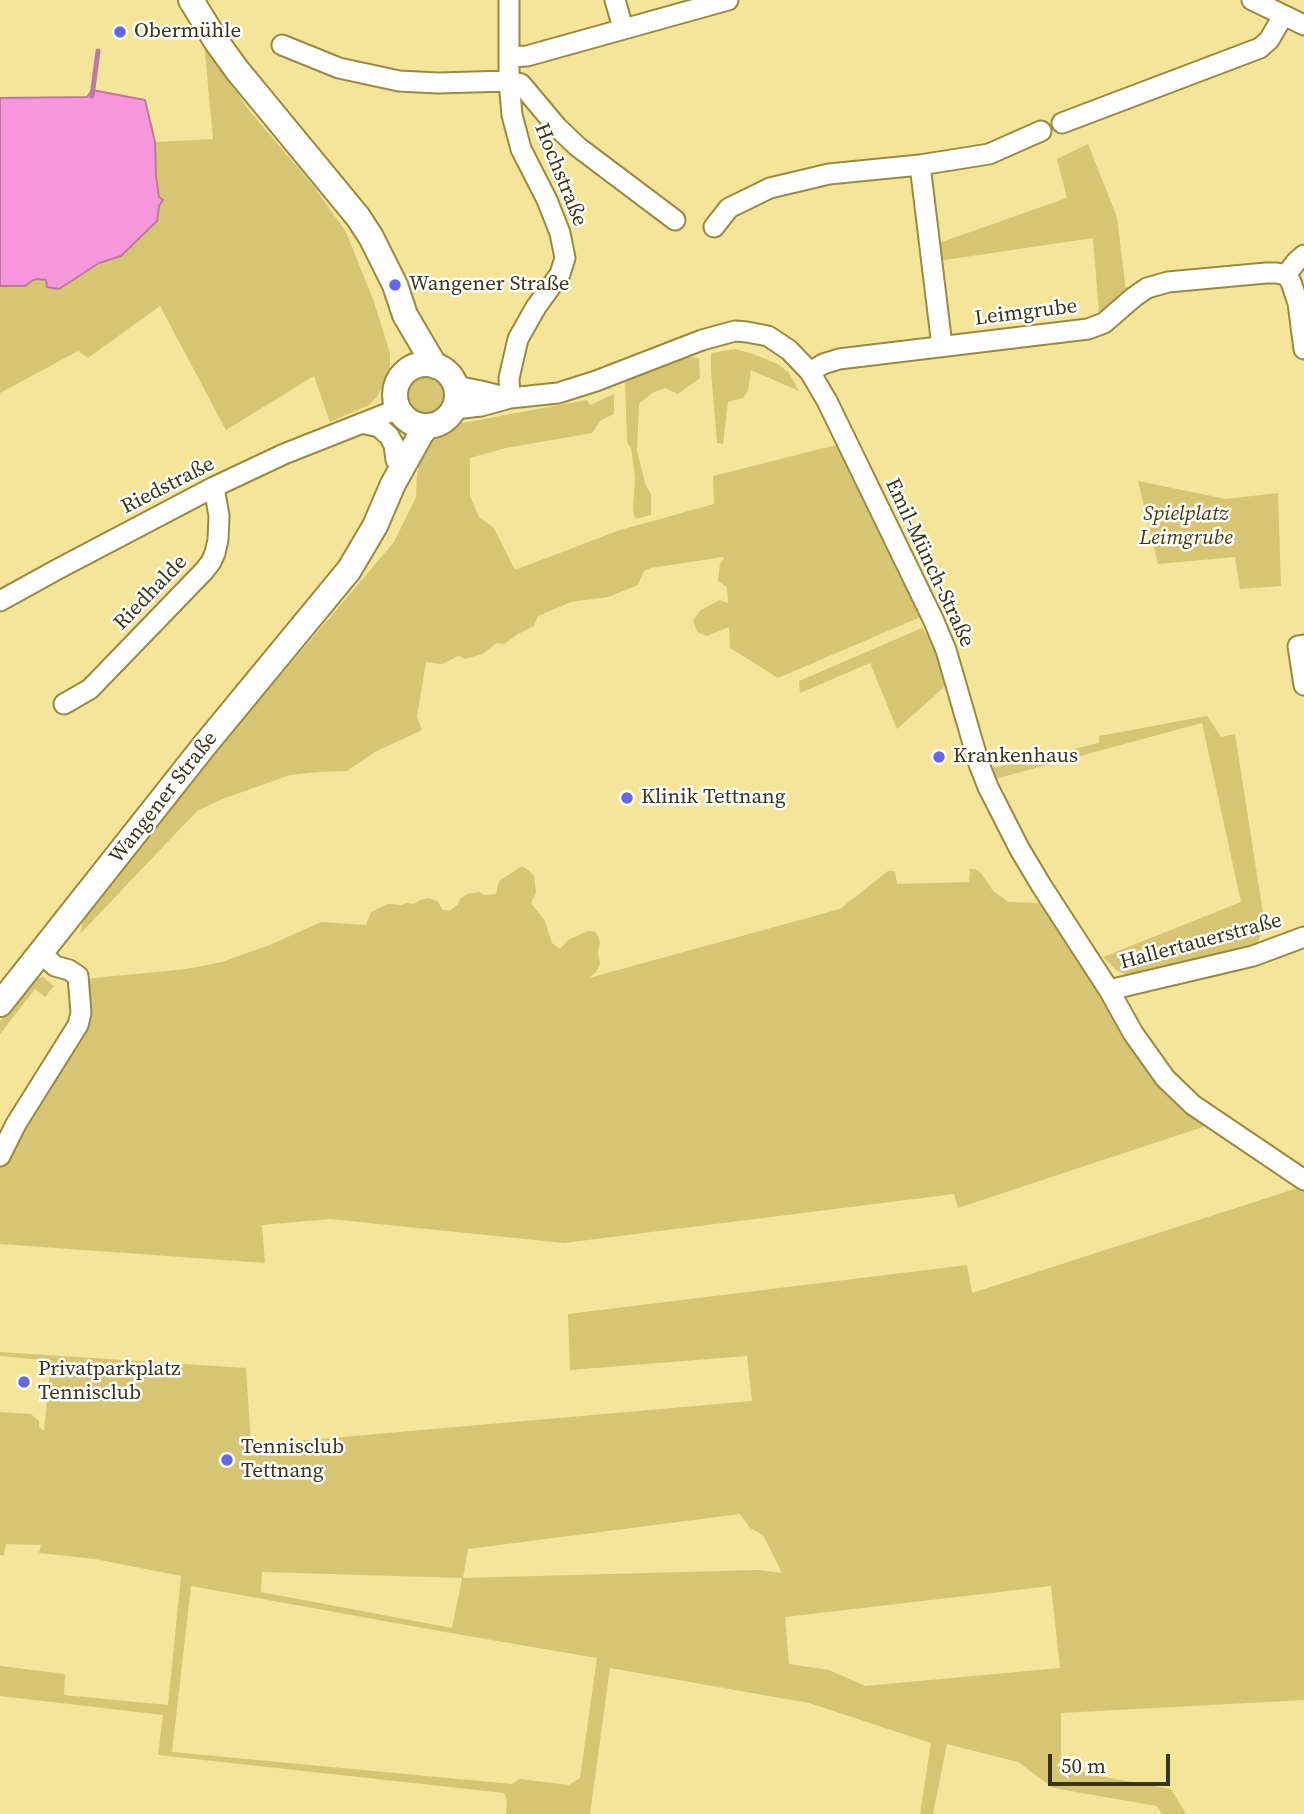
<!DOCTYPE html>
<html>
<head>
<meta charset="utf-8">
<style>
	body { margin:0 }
	#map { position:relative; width:1304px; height:1814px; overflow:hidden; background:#f4e59b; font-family:"Source Serif 4",serif }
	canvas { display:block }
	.scale { position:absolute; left:1048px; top:1754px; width:122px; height:32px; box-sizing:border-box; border:4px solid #3b3516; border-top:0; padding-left:9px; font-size:21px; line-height:24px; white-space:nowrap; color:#3b3516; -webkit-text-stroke:5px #fff; paint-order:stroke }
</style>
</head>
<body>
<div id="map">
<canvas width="1304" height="1814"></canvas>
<div class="scale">50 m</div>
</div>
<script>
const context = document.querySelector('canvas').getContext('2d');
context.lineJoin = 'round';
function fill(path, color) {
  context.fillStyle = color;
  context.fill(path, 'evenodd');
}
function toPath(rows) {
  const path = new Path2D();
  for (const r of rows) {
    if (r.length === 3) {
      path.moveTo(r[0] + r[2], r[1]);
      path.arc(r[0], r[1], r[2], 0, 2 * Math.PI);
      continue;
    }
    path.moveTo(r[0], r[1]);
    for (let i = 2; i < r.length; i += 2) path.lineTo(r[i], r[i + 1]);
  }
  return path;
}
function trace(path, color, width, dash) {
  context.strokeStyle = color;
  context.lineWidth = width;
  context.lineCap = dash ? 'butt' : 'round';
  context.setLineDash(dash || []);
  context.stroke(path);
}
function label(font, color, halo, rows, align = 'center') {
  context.font = font + ' "Source Serif 4",serif';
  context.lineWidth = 5;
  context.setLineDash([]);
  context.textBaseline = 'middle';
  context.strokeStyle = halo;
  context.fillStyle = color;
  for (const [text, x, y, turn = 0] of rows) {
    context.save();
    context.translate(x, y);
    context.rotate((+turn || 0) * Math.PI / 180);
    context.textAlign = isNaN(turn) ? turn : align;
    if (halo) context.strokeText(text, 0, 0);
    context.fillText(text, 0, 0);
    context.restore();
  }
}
const green = toPath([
	[204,42,248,109,315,188,346,232,373,299,390,353,390,368,377,397,369,405,330,422,314,376,226,430,160,306,88,358,78,351,0,393,0,286,25,286,33,280,38,279,46,280,59,289,99,263,121,256,158,213,159,197,156,176,155,142,213,139],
	[1088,144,1117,217,1126,291,1099,313,1093,238,938,261,936,244,1067,198,1057,159],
	[735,349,753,354,778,364,789,373,799,391,751,370,748,391,743,398,728,402,723,444,717,443,711,371,711,353],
	[681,356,699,358,700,378,678,394,665,388,652,393,639,404,637,451,646,486,651,494,651,515,635,519,633,508,635,477,631,448,627,442,625,380],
	[426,395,22],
	[614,394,614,414,601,420,592,433,506,448,470,458,470,496,479,517,494,528,515,570,620,530,714,504,713,476,840,444,923,616,778,678,730,648,729,627,707,636,697,632,693,620,701,610,720,600,728,603,727,587,718,581,720,564,724,559,723,557,651,568,644,571,638,585,608,597,571,602,538,616,534,626,518,634,504,644,497,643,482,654,465,659,459,656,442,664,426,662,417,717,422,730,375,752,347,771,318,772,290,775,225,798,198,810,80,934,84,918,246,716,394,542,416,497,417,475,421,457,431,443,442,433,457,424,587,400,590,405],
	[1138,481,1226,499,1278,493,1281,586,1240,589,1235,557,1158,564],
	[922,628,938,651,946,674,945,682,943,688,932,698,897,729,870,663,800,693,799,681],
	[1207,716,1221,737,1235,734,1265,926,1257,944,1128,976,1116,970,1103,957,1241,902,1202,723,995,779,989,769,1099,743,1099,736],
	[522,866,528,870,534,876,536,893,531,903,545,921,552,943,560,949,568,940,588,931,596,932,600,942,598,953,600,964,596,972,589,978,840,909,888,871,895,871,897,884,969,882,970,869,975,869,981,873,993,891,1009,902,1042,903,1209,1125,958,1208,954,1194,564,1243,330,1219,262,1225,265,1263,0,1244,0,1156,78,1025,84,979,186,969,222,962,272,944,321,922,366,925,371,912,388,904,401,905,407,903,414,904,420,900,429,898,438,902,443,910,451,910,457,905,461,898,467,894,479,892,484,895,496,894,499,881],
	[43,977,54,986,45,997,35,989,0,1034,0,1021,35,979],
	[1304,1186,1304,1700,1061,1713,1061,1761,1088,1774,1171,1789,1186,1814,1162,1814,1157,1806,1053,1788,1018,1762,947,1744,933,1814,920,1814,931,1743,809,1703,610,1668,590,1814,506,1814,507,1801,504,1793,158,1755,163,1715,0,1696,0,1666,65,1674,64,1695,168,1705,181,1576,95,1559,39,1553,41,1545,6,1544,4,1555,0,1555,0,1412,31,1414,39,1421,39,1427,44,1431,50,1371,44,1370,42,1360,0,1356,0,1352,246,1368,251,1445,752,1401,747,1356,570,1370,568,1314,967,1265,972,1293],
	[740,1514,750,1528,763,1535,782,1573,758,1570,463,1578,468,1549],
	[262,1572,462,1578,462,1579,452,1628,261,1592],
	[191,1586,445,1632,597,1658,580,1778,569,1785,520,1779,512,1784,172,1752],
	[1051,1586,1060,1668,865,1686,829,1670,789,1664,785,1617]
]);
const water = toPath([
	[92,90,145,100,155,142,156,176,159,197,163,200,159,206,157,221,121,256,99,263,59,289,47,287,46,280,38,279,33,280,25,286,0,286,0,98,87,97,92,90]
]);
const stream = toPath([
	[92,96,98,51]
]);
const minor = toPath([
	[509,0,509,81,512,115,521,149,547,200,560,233,565,258,560,274,536,307,518,339,509,378,510,398],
	[615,0,623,28],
	[1252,0,1304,25],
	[282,45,339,68,399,81,438,83,509,81,521,84,557,127,578,147,675,220],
	[509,57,527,56,728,0],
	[1062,123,1260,48,1269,40,1283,16],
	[920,165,942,346],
	[714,227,729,208,770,188,829,174,920,165,989,154,1041,131],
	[1286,275,1296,262,1304,255],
	[810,372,823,364,839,359,1088,329,1104,323,1134,297,1147,288,1168,282,1266,273,1277,273,1286,275,1291,282,1298,303,1304,349],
	[456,386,481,391,508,398],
	[454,409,481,406,510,398,558,393,596,381,702,340,735,331,747,332,768,336,789,350,810,372,827,401,933,619,946,650,979,764,988,787,1019,848,1041,885,1109,990,1133,1033,1165,1078,1193,1105,1304,1180],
	[362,423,379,427,389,436,394,445,396,460],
	[0,601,58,569,214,487,284,454,398,409],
	[1304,645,1298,646,1304,685],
	[64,704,90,689,204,571,211,562,215,553,218,540,219,516,214,487],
	[1109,990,1253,956,1304,937],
	[0,1156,16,1124,78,1025,81,1013,78,976,69,970,55,966,41,953]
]);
const major = toPath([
	[191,0,216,41,237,70,358,217,371,237,395,285,405,315,435,366],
	[426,395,31],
	[0,1004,204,746,349,570,375,526,393,484,421,434,427,426]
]);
const markers = [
	[120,32,7,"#6668e1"],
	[395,285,7,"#6668e1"],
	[939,757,7,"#6668e1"],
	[627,798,7,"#6668e1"],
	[24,1382,7,"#6668e1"],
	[227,1460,7,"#6668e1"]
];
const poiNames = [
	["Obermühle",134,32],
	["Wangener Straße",409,285],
	["Krankenhaus",953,757],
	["Klinik Tettnang",641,798],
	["Privatparkplatz",38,1370],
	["Tennisclub",38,1394],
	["Tennisclub",241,1448],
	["Tettnang",241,1472]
];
const streetNames = [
	["Hochstraße",560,175,68],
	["Leimgrube",1026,313,-7],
	["Riedstraße",168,486,-27],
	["Emil-Münch-Straße",929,563,65],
	["Riedhalde",151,593,-46],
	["Wangener Straße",164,798,-52],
	["Hallertauerstraße",1201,942,-15]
];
const parkNames = [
	["Spielplatz",1186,515],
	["Leimgrube",1186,539]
];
fill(green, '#d5c574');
fill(water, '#f597da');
trace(water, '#bd7a9f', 2);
trace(stream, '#bd7a9f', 5);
trace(minor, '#998a42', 23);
trace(major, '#998a42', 28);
trace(minor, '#fff', 19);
trace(major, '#fff', 24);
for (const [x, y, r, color] of markers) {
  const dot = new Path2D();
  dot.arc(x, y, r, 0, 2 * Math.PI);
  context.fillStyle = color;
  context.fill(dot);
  trace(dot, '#fff', 2.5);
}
label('21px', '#3b3516', '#fff', poiNames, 'left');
label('21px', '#3b3516', '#fff', streetNames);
label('italic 21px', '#453c08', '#fff', parkNames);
</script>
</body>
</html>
